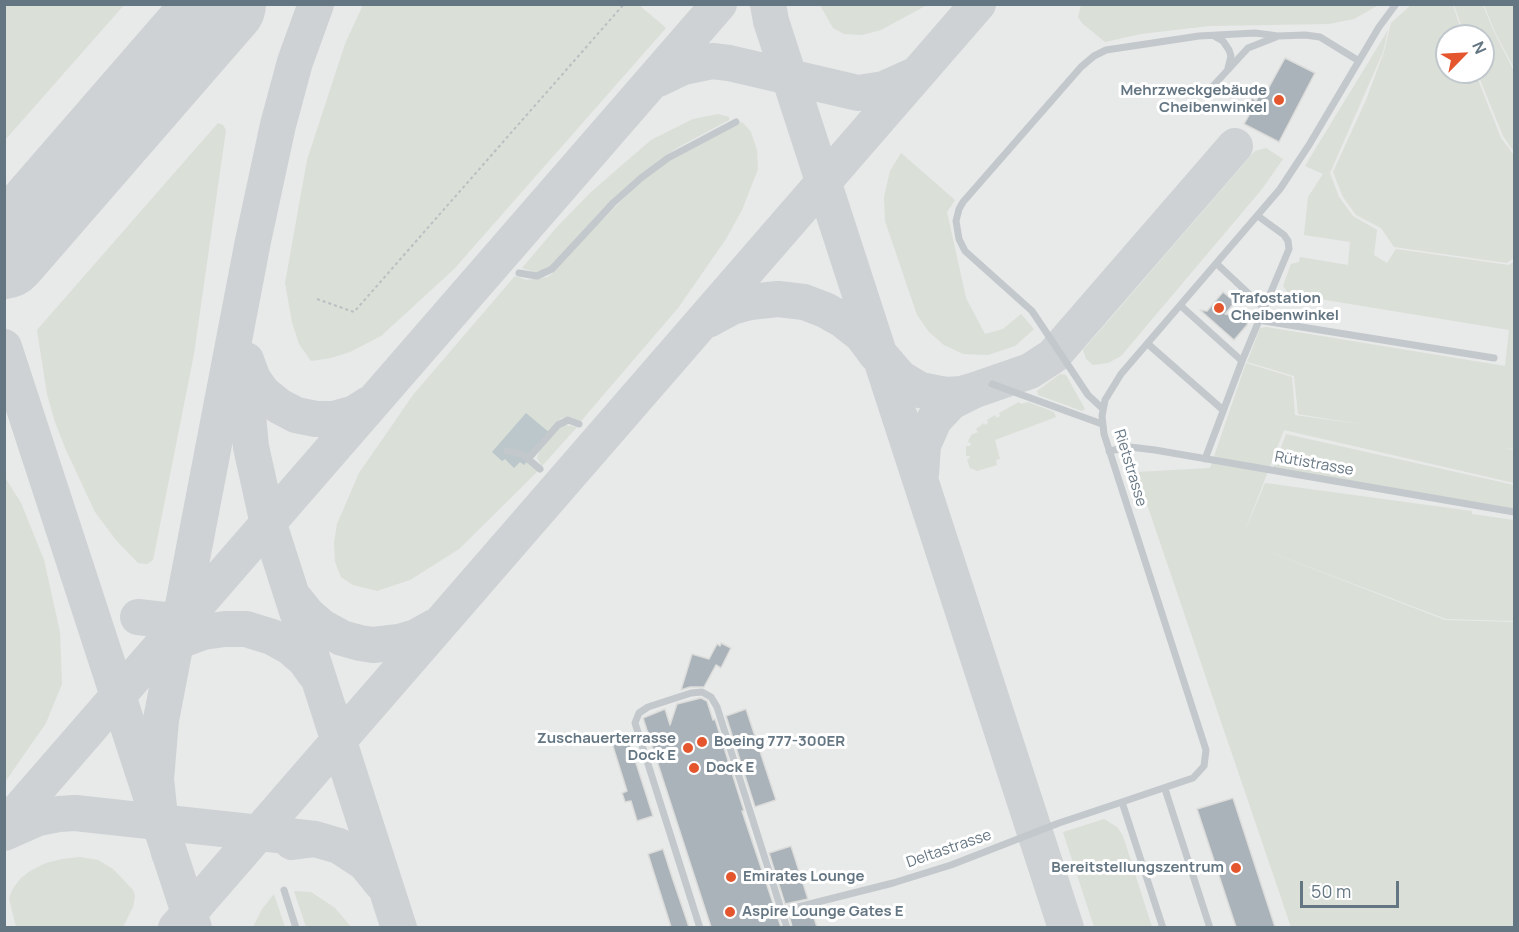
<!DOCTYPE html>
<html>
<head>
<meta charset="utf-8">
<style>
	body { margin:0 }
	#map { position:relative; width:1519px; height:932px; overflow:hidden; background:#fafaf8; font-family:Manrope,sans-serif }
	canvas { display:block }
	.frame { position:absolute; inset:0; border:6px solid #657683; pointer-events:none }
	.north { position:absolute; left:1435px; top:24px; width:60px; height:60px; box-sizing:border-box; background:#fff; border:2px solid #c1c8cd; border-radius:50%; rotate:66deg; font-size:16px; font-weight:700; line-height:24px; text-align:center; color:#657683 }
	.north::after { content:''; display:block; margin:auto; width:21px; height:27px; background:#e4572e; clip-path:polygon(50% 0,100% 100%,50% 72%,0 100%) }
	.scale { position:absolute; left:1300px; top:881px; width:99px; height:27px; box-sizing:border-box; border:3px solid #657683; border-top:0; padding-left:8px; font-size:18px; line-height:21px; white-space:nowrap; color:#657683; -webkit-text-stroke:4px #fff; paint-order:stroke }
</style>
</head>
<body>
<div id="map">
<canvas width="1519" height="932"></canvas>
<div class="frame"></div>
<div class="north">N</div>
<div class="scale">50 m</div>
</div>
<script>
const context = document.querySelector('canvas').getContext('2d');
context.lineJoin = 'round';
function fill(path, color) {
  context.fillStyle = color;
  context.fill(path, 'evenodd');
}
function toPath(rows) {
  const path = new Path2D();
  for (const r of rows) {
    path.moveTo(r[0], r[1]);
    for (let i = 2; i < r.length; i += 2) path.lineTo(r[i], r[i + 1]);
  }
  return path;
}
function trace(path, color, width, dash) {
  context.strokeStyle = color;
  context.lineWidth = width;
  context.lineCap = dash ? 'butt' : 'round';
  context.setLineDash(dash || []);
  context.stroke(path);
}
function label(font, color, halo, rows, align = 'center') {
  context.font = font + ' Manrope,sans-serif';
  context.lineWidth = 6;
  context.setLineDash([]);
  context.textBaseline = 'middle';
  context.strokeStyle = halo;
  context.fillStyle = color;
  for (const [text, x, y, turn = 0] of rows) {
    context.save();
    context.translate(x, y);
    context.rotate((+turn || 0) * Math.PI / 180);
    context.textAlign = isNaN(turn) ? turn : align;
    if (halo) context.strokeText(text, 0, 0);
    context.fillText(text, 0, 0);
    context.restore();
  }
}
const built = toPath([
	[5,5,1514,5,1514,927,5,928],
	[1447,36,1483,36,1483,72,1447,72]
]);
const green = toPath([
	[5,4,124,5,5,140,4,5],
	[363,5,639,5,666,28,454,269,381,336,350,352,331,358,311,361,299,344,292,322,285,283,307,160,345,44],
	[820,5,927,5,881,30,862,35,844,34,833,28],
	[1081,5,1376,4,1377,6,1354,19,1329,24,1209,26,1141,34,1105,42,1082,23,1078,17],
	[1411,5,1453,5,1463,36,1447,36,1447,72,1475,72,1501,138,1514,155,1514,258,1507,263,1394,247,1381,228,1356,215,1343,197,1333,172,1366,100,1384,52,1391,23],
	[1454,5,1483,5,1493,30,1514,71,1514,152,1503,136,1477,72,1483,72,1483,36,1465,36],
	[1484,5,1514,5,1514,68,1495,32],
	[1388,30,1383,52,1330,173,1339,197,1353,216,1377,230,1374,255,1387,263,1396,249,1509,265,1514,261,1514,449,1504,448,1514,450,1514,483,1284,430,1242,538,1265,483,1472,511,1472,514,1514,520,1514,621,1446,619,1241,541,1445,620,1514,622,1514,927,1291,927,1136,472,1210,468,1246,363,1292,377,1295,415,1365,425,1298,414,1294,376,1247,362,1260,328,1266,327,1505,366,1509,330,1289,294,1283,286,1291,264,1299,262,1300,257,1348,265,1350,242,1304,235,1308,197,1323,174,1305,166],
	[718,114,729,117,729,120,677,148,642,173,605,206,547,270,537,273,522,268,557,227,591,192,651,140,693,119],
	[742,122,751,132,757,150,758,169,742,210,726,239,678,308,581,421,571,417,561,418,524,459,538,471,459,549,410,580,377,591,353,585,341,577,335,562,334,543,337,524,359,473,413,395,515,276,526,280,548,277,555,271,601,221,636,186,667,162],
	[218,123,223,125,226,130,194,354,153,560,147,564,138,563,116,540,95,512,66,450,55,422,47,394,37,330],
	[1266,148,1283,159,1262,189,1121,356,1108,363,1093,365,1086,359,1083,350,1255,151],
	[901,153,955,200,947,212,966,298,985,334,1003,329,1021,314,1034,329,1015,346,988,355,963,354,944,345,929,332,917,315,885,221,884,197,890,171],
	[1060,374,1066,375,1085,409,1082,411,1038,395,1037,391],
	[1019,402,1021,404,1028,402,1054,412,1056,417,995,440,1000,459,996,460,997,465,977,471,970,468,967,460,970,458,969,456,966,456,966,446,970,446,971,443,968,442,971,435,978,432,976,429,984,423,985,425,988,423,987,420,995,415,997,418,1000,416,999,413],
	[565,425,577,427,542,466,537,458,539,452,558,429],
	[1286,434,1514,485,1514,509,1273,468],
	[4,476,21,503,44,560,60,632,62,684,46,723,5,782],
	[1104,819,1117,827,1123,836,1152,927,1094,927,1063,832],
	[80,857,98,860,113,869,133,890,135,896,133,907,123,927,16,927,9,899,12,890,20,879,30,871,46,863,62,859],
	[294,891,311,892,335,908,351,927,306,927],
	[274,894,285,927,253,927,262,909]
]);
const water = toPath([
	[526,413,551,434,524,465,520,462,514,468,505,459,502,461,492,452]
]);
const taxiway = toPath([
	[768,4,771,21,1066,928],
	[658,79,683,67,712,61,729,63,858,93,884,89,913,76],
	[4,257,12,246],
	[708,320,732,307,750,302,778,299,804,302,825,310,843,320,862,335,876,354],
	[4,347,194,928],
	[882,357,900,378,920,390,946,395,961,394,975,390,951,402,934,420,923,445,921,474],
	[246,360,253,379,263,393,279,406,296,415,316,419,333,419,355,413,369,404],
	[243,363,251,447,266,515,399,928],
	[975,390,1030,371,1053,356,1235,146],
	[295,599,307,614,322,627,342,638,360,643,373,645,399,642,416,637,434,627],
	[138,617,200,624],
	[163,650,181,640,203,632,225,629,246,629,272,637,290,647,305,660,315,674],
	[4,827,719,4],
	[4,833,38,818,59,814,75,813,315,839],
	[292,842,315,839,339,846,365,863,382,884],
	[169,853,160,817,156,779,161,720,253,241,278,125,295,62,316,4],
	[176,928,978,4]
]);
const runway = toPath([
	[4,255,222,4]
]);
const building = toPath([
	[1285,58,1315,73,1279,142,1244,124,1252,110,1247,107,1252,98,1256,101,1264,87,1268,89,1285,58],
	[1223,292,1235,302,1225,314,1248,318,1247,325,1234,340,1200,310,1207,311,1223,292],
	[721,643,731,648,721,668,716,665,704,687,690,687,681,690,692,654,709,659,717,644,720,646,721,643],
	[701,698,707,701,713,720,715,719,744,811,742,811,781,927,711,927,643,718,665,709,670,725,677,704,701,698],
	[746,709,776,800,755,807,726,716,746,709],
	[627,735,653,816,637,821,631,801,625,802,622,793,627,791,611,740,627,735],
	[1233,798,1275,927,1236,927,1197,809,1233,798],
	[791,846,808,899,785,904,769,853,791,846],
	[663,849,672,877,689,927,671,927,648,854,663,849],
	[811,909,817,927,792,927,789,915,811,909]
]);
const path = toPath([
	[317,299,354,312,624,4]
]);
const service = toPath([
	[1214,36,1223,41,1229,50,1231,56,1228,68],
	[1213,86,1248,48,1276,37],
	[1217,264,1264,308],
	[519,273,537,276,552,269,613,203,641,178,668,158,736,122],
	[1181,306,1242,361],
	[1258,320,1494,358],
	[1148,344,1223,410],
	[992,384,1102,424],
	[1103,409,1088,395,1032,311,965,251,959,239,956,221,959,209,963,202,1081,67,1094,56,1106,50,1199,36,1255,33,1278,36,1305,35,1320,37,1359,61],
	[507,451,522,454,540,469],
	[1109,451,1130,447,1155,450,1514,512],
	[528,459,558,425,568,420,579,424],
	[1205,459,1242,361,1289,249,1288,241,1284,235,1258,216],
	[1165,789,1210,928],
	[284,890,296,928],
	[782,911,893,883,951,865,1059,823,1122,802],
	[700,928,635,723,639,713,648,707,691,693,702,692,711,697,717,707,787,928],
	[1163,928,1122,802,1193,778,1204,766,1206,750,1104,434,1102,416,1105,400,1121,374,1280,189,1309,145,1379,27,1396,4]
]);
const markers = [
	[1279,100,6,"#e4572e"],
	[1219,308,6,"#e4572e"],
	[702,742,6,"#e4572e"],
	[688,748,6,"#e4572e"],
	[694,768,6,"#e4572e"],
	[1236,868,6,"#e4572e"],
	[731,877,6,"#e4572e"],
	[730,912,6,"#e4572e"]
];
const poiNames = [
	["Mehrzweckgebäude",1267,91,"right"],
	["Cheibenwinkel",1267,108,"right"],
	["Trafostation",1231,299],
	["Cheibenwinkel",1231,316],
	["Zuschauerterrasse",676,739,"right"],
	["Dock E",676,756,"right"],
	["Boeing 777-300ER",714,742],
	["Dock E",706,768],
	["Bereitstellungszentrum",1224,868,"right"],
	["Emirates Lounge",743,877],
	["Aspire Lounge Gates E",742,912]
];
const streetNames = [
	["Rütistrasse",1314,464,10],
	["Rietstrasse",1130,468,73],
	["Deltastrasse",949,849,-19]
];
fill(built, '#e8e9e9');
fill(green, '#dadfd7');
fill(water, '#bbc7cb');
trace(taxiway, '#ced2d4', 36);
trace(runway, '#ced2d4', 88);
fill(building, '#aab3b9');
trace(building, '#dcdcda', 1.5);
trace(path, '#bbbfc2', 2, [3, 3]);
trace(service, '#c3c8cc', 7);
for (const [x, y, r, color] of markers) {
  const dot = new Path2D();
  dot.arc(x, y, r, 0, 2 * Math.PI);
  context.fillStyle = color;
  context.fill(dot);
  trace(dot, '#fff', 2);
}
label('bold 15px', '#657683', '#fff', poiNames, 'left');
label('15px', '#657683', '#fff', streetNames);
</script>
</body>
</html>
